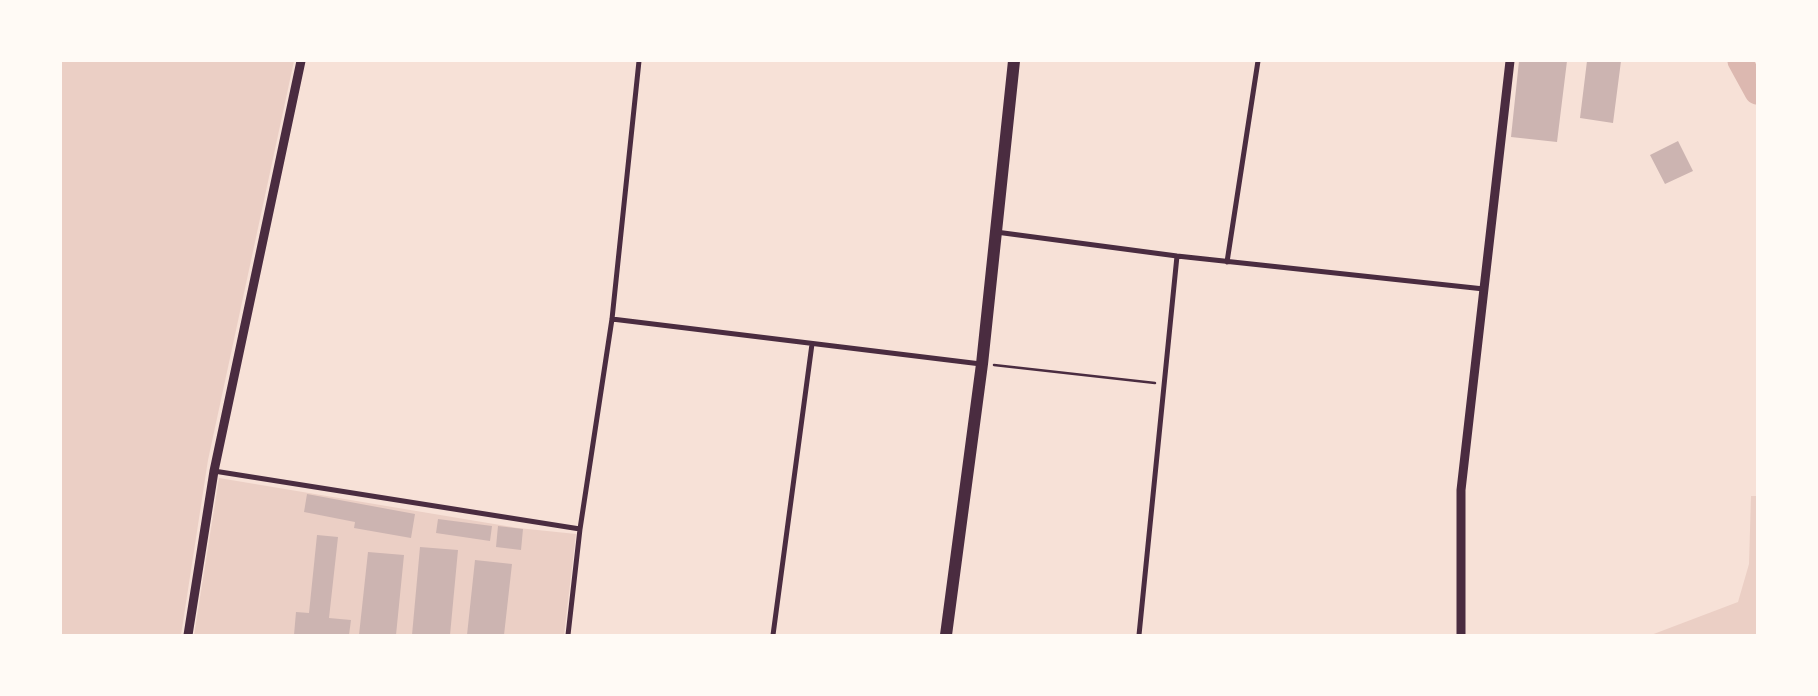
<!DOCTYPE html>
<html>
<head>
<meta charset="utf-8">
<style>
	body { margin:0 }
	#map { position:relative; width:1818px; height:696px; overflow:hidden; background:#f7e1d7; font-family:"Source Serif 4",serif }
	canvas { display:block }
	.frame { position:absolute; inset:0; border:62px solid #fffaf5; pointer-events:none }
</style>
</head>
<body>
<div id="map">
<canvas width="1818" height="696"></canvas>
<div class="frame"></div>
</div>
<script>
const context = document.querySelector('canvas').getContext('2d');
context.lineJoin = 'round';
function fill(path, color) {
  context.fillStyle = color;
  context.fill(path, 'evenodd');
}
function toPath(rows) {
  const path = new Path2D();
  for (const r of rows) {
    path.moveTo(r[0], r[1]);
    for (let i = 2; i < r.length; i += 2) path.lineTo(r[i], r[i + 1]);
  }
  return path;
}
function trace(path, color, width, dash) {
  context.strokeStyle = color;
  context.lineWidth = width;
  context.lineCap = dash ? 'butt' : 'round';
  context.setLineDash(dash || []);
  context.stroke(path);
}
const green = toPath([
	[61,61,294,61,208,460,181,635,61,635],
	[219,478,518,528,576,534,564,635,194,635],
	[1751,496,1757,496,1757,635,1651,635,1738,602,1749,564]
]);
const river = toPath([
	[1740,61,1757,92]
]);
const building = toPath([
	[1519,61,1567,61,1557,142,1511,137],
	[1587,61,1621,61,1613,123,1580,118],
	[1678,141,1693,171,1665,184,1650,155],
	[307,494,415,514,411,538,354,528,355,522,304,512],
	[438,519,492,526,490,541,436,533],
	[498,526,523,529,521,550,496,547],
	[317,535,338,537,329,618,351,620,349,635,294,635,296,612,309,613],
	[420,547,458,550,450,635,412,635],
	[368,552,404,555,396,635,359,635],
	[475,560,512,564,504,635,467,635]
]);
const path = toPath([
	[994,365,1155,383]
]);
const minor = toPath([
	[996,232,1177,256,1484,289],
	[1227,262,1258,61],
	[612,319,981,364],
	[214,471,580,529],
	[568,635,580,529,612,319,639,61],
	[773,635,812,344],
	[1139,635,1177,256]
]);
const tertiary = toPath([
	[188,635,214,471,301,61],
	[1461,635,1461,490,1510,61]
]);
const trunk = toPath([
	[946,635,982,364,1014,61]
]);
fill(green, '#ebcfc5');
trace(river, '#dcb8b0', 25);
fill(building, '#ccb4b1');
trace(path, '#4a2c40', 2.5);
trace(minor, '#4a2c40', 5);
trace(tertiary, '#4a2c40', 9);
trace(trunk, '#4a2c40', 12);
</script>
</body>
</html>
